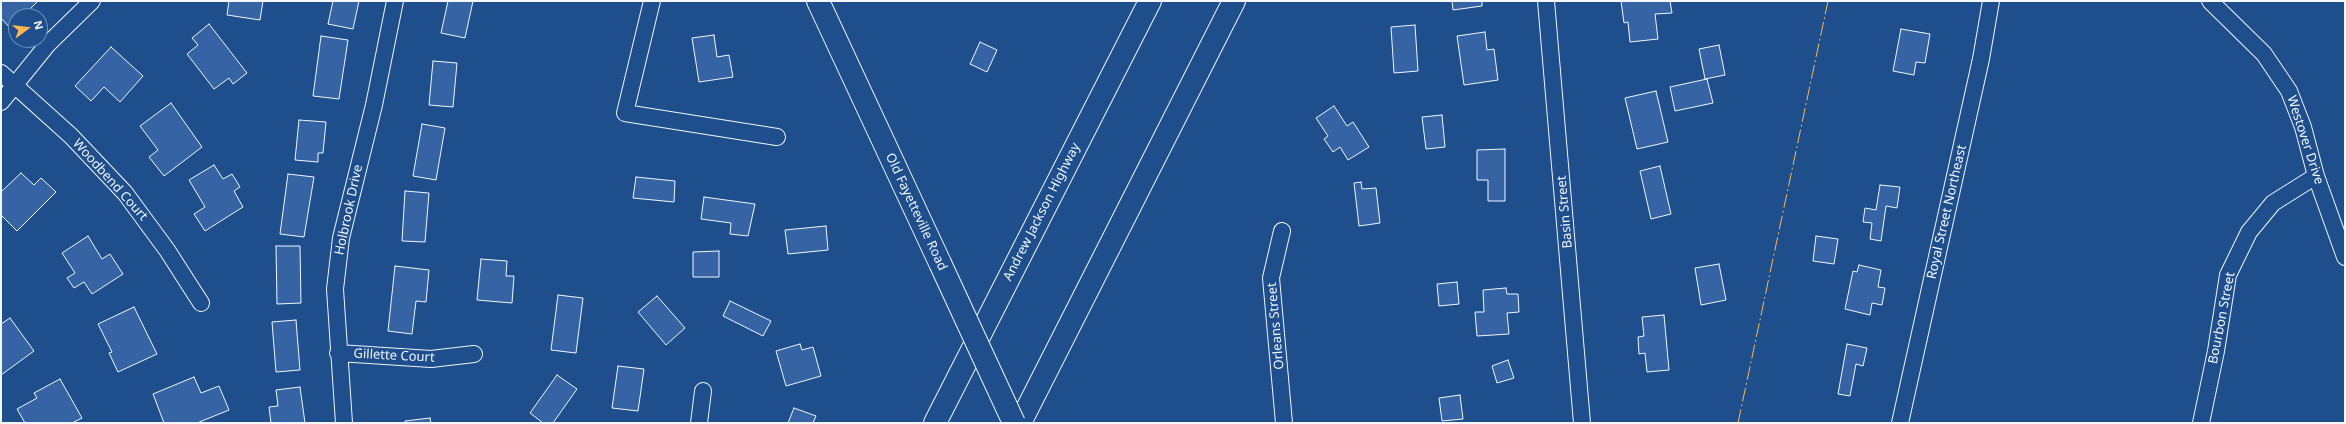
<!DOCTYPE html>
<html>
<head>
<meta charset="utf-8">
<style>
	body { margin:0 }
	#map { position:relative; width:2346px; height:424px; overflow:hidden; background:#1f4e8c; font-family:"Noto Sans",sans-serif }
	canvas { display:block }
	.frame { position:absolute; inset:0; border:2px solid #f2f6ff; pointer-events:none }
	.north { position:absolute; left:8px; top:8px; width:40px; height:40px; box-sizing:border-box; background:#1f4e8c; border:1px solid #7391ba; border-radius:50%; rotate:75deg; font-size:11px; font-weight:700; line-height:16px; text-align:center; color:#f2f6ff }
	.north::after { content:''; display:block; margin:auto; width:14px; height:18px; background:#ffb74d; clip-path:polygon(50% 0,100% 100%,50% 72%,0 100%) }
</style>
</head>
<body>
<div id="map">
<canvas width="2346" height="424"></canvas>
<div class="frame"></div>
<div class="north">N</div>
</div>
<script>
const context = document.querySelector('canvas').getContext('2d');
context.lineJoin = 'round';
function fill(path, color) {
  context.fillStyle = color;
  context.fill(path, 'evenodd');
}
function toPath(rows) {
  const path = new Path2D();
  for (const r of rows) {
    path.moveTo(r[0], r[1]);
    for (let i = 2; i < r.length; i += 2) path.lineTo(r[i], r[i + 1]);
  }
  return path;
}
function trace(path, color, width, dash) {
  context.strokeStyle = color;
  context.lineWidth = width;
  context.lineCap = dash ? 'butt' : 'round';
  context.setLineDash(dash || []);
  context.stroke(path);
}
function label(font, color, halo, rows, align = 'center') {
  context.font = font + ' "Noto Sans",sans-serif';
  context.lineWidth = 3;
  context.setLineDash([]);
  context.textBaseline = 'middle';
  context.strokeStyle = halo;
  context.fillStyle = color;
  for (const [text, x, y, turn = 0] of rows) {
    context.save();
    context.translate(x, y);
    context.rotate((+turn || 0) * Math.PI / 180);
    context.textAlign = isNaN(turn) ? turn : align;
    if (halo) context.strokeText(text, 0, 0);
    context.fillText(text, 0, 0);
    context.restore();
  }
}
const building = toPath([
	[1,1,38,1,23,16,16,16,16,23,10,28,1,18,1,1],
	[229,1,263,1,260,20,227,15,229,1],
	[333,1,359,1,353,29,328,24,333,1],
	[448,1,473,1,465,38,441,33,448,1],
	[1452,1,1482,1,1482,6,1453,10,1452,1],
	[1621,1,1670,1,1672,13,1655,14,1658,39,1630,42,1628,22,1624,23,1621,1],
	[209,24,247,73,233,84,229,78,214,89,187,54,198,45,192,38,209,24],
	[1415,25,1418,71,1394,73,1391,27,1415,25],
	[1901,29,1930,34,1925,63,1916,62,1914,75,1893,71,1901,29],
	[1485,32,1487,50,1494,49,1498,80,1464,85,1457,36,1485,32],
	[714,35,717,57,729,55,733,77,699,82,692,38,714,35],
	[321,36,348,40,339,99,313,96,321,36],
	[980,42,997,50,987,72,970,64,980,42],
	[1719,45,1725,75,1705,79,1699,49,1719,45],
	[111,47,143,76,120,102,104,87,91,101,75,86,111,47],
	[433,61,457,63,453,107,429,105,433,61],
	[1707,79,1713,103,1675,111,1670,87,1707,79],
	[1656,91,1668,142,1637,149,1625,98,1656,91],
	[171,103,202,147,164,176,149,157,158,150,140,126,171,103],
	[1334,106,1347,126,1353,122,1369,147,1348,160,1340,147,1333,152,1324,139,1328,136,1316,118,1334,106],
	[1442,115,1445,147,1426,149,1422,117,1442,115],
	[299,120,326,122,323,153,318,153,318,162,295,160,299,120],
	[422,124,445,128,436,180,413,176,422,124],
	[1505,149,1505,201,1488,201,1488,180,1477,180,1477,150,1505,149],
	[214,165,223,179,232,174,240,187,234,191,243,207,205,231,194,214,205,207,189,180,214,165],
	[1660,166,1671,214,1651,219,1640,171,1660,166],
	[21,173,34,185,41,178,56,192,17,231,1,215,1,192,21,173],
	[288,174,314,177,304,237,280,234,288,174],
	[636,177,675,181,674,202,633,198,636,177],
	[1361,182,1362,189,1376,188,1380,223,1359,226,1354,183,1361,182],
	[1880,185,1900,187,1897,208,1886,206,1881,241,1870,239,1872,223,1863,222,1865,208,1876,210,1880,185],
	[405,191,429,193,425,242,402,241,405,191],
	[704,197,755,204,748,236,730,234,731,223,701,219,704,197],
	[826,226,828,250,788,254,785,230,826,226],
	[88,236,102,259,110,254,123,274,92,294,84,282,74,288,67,278,75,273,62,253,88,236],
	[1816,236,1838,239,1834,264,1813,261,1816,236],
	[276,246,300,246,301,303,277,304,276,246],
	[719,251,719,277,693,277,693,252,719,251],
	[481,259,507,261,506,276,514,276,512,303,477,300,481,259],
	[1719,264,1726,300,1701,305,1695,268,1719,264],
	[1859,265,1881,270,1878,287,1885,288,1882,305,1872,303,1870,315,1845,309,1853,271,1857,272,1859,265],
	[395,266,429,270,426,302,416,301,412,334,388,331,395,266],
	[1457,282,1459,304,1439,306,1437,284,1457,282],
	[1506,288,1507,294,1518,294,1519,312,1507,313,1509,334,1477,336,1475,312,1484,312,1483,290,1506,288],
	[558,295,583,298,576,353,551,350,558,295],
	[657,296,685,328,666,345,638,312,657,296],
	[730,301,771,321,763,336,723,316,730,301],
	[134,307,157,354,118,372,109,353,112,352,98,324,134,307],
	[1664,315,1669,370,1647,372,1645,353,1639,354,1638,337,1644,336,1642,317,1664,315],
	[10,318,34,351,1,375,1,324,10,318],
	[296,320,300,370,276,372,272,322,296,320],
	[800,344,802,350,813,347,821,376,786,386,776,351,800,344],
	[1847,344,1867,348,1863,366,1856,364,1850,396,1838,394,1847,344],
	[1508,360,1514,378,1497,383,1492,366,1508,360],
	[618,366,644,369,638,411,612,408,618,366],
	[557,375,577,389,553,423,543,423,530,413,557,375],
	[194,377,201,393,219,386,229,410,197,423,164,423,153,394,194,377],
	[60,379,82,418,72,423,25,423,17,409,37,398,34,393,60,379],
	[300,387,305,423,271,423,269,407,278,406,276,390,300,387],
	[1460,395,1463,419,1442,421,1439,398,1460,395],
	[794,408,816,416,813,423,788,423,794,408],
	[430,418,431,423,405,423,405,421,430,418]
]);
const street = toPath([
	[652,1,625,113,777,137],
	[1546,1,1582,423],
	[2210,1,2264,54,2289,91,2303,127,2316,176,2345,257],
	[1,73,71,136,125,193,167,250,201,303],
	[1,102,48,44,92,1],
	[1282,231,1271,278,1284,423],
	[338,353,431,359,474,354],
	[344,423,335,289,341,238,374,105,395,1],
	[699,423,703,391],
	[1900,423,1981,59,1991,1],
	[2201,423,2216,351,2228,275,2249,232,2273,203,2316,176]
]);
const secondary = toPath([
	[818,1,940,263]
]);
const highway = toPath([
	[935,423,1150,1],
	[1020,423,1234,1]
]);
const secondaryBridge = toPath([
	[940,263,1014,423]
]);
const power = toPath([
	[1738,423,1828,1]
]);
const streetNames = [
	["Westover Drive",2305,140,72],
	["Woodbend Court",110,180,48],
	["Holbrook Drive",349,210,-78],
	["Old Fayetteville Road",916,212,65],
	["Andrew Jackson Highway",1042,212,-63],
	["Basin Street",1565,212,-95],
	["Royal Street Northeast",1947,212,-77],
	["Bourbon Street",2222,318,-79],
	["Orleans Street",1276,326,-95],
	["Gillette Court",394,356,3]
];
fill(building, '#3563a3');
trace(building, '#f2f6ff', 1);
trace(street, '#f2f6ff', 18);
trace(secondary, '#f2f6ff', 24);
trace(highway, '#f2f6ff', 24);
trace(street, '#1f4e8c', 16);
trace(secondary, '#1f4e8c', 22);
trace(highway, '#1f4e8c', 22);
trace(secondaryBridge, '#f2f6ff', 24, []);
trace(secondaryBridge, '#1f4e8c', 22);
trace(power, '#ffb74d', 1, [14, 3, 2, 3]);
label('13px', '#f2f6ff', '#1f4e8c', streetNames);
</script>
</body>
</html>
